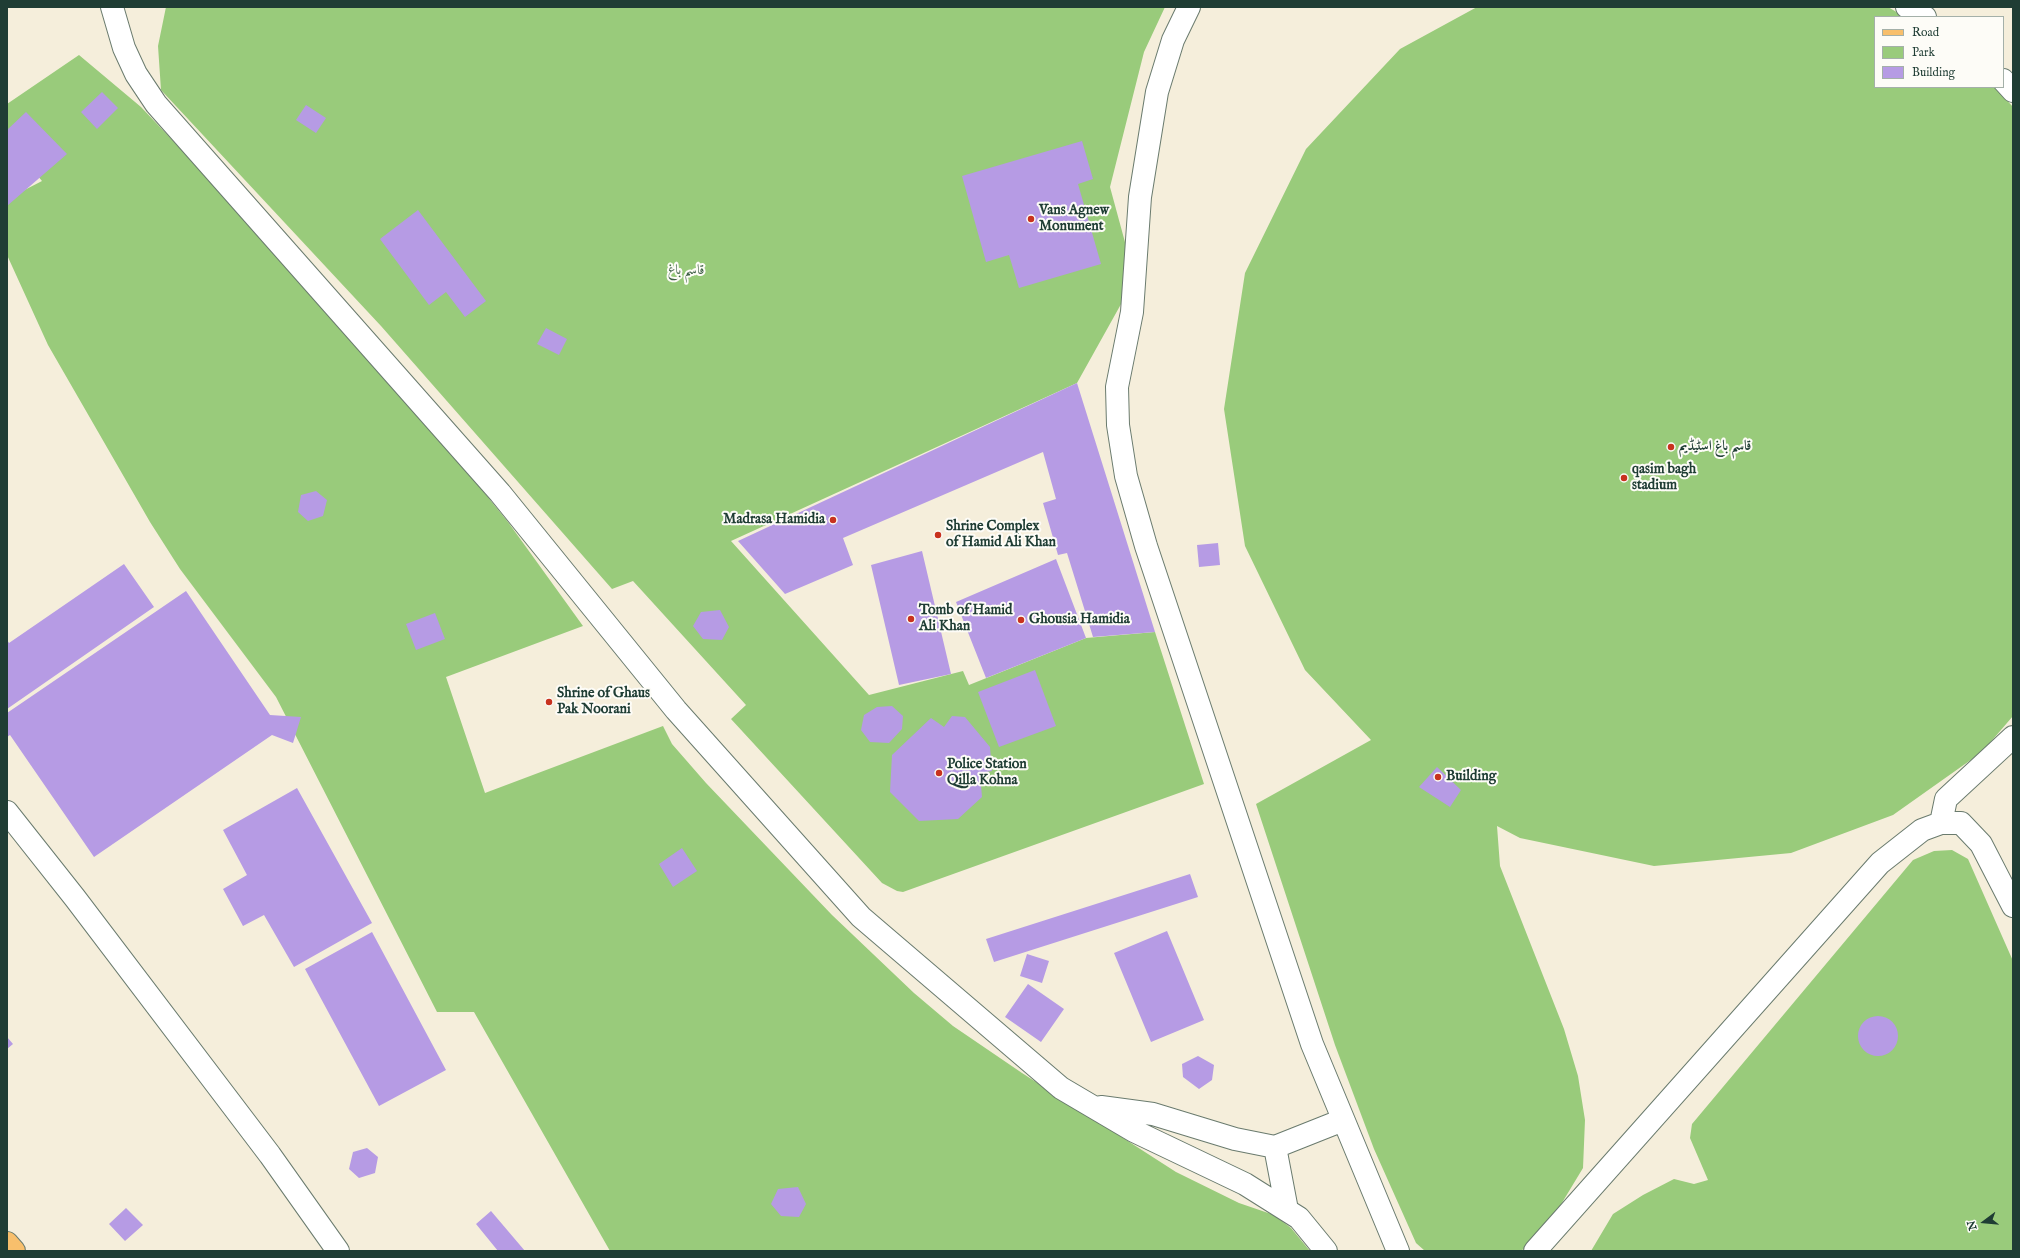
<!DOCTYPE html>
<html>
<head>
<meta charset="utf-8">
<style>
	body { margin:0 }
	#map { position:relative; width:2020px; height:1258px; overflow:hidden; background:#f5eedb; font-family:"IM FELL English",serif }
	canvas { display:block }
	.frame { position:absolute; inset:0; border:8px solid #1f3d34; pointer-events:none }
	.legend { position:absolute; left:1874px; top:16px; width:130px; height:72px; box-sizing:border-box; background:#fdfcf7; border:1px solid #a4b0a9; margin:0; padding:5px 7px; list-style:none; font-size:12px; color:#1f3d34 }
	.legend li { display:flex; align-items:center; gap:8px; height:20px }
	.legend b { width:20px; border:1px solid #a4b0a9 }
	.north { position:absolute; left:1964px; top:1202px; width:40px; height:40px; -webkit-text-stroke:3px #fdfcf7; paint-order:stroke; rotate:254deg; font-size:11px; font-weight:700; line-height:16px; text-align:center; color:#1f3d34 }
	.north::after { content:''; display:block; margin:auto; width:14px; height:18px; background:#1f3d34; clip-path:polygon(50% 0,100% 100%,50% 72%,0 100%) }
</style>
</head>
<body>
<div id="map">
<canvas width="2020" height="1258"></canvas>
<div class="frame"></div>
<ul class="legend">
<li><b style="height:5px;background:#f8bf6c"></b>Road</li>
<li><b style="height:11px;background:#99cb7b"></b>Park</li>
<li><b style="height:11px;background:#b69be4"></b>Building</li>
</ul>
<div class="north">N</div>
</div>
<script>
const context = document.querySelector('canvas').getContext('2d');
context.lineJoin = 'round';
function fill(path, color) {
  context.fillStyle = color;
  context.fill(path, 'evenodd');
}
function toPath(rows) {
  const path = new Path2D();
  for (const r of rows) {
    if (r.length === 3) {
      path.moveTo(r[0] + r[2], r[1]);
      path.arc(r[0], r[1], r[2], 0, 2 * Math.PI);
      continue;
    }
    path.moveTo(r[0], r[1]);
    for (let i = 2; i < r.length; i += 2) path.lineTo(r[i], r[i + 1]);
  }
  return path;
}
function trace(path, color, width, dash) {
  context.strokeStyle = color;
  context.lineWidth = width;
  context.lineCap = dash ? 'butt' : 'round';
  context.setLineDash(dash || []);
  context.stroke(path);
}
function label(font, color, halo, rows, align = 'center') {
  context.font = font + ' "IM FELL English",Amiri,serif';
  context.lineWidth = 4;
  context.setLineDash([]);
  context.textBaseline = 'middle';
  context.strokeStyle = halo;
  context.fillStyle = color;
  for (const [text, x, y, turn = 0] of rows) {
    context.save();
    context.translate(x, y);
    context.rotate((+turn || 0) * Math.PI / 180);
    context.textAlign = isNaN(turn) ? turn : align;
    if (halo) context.strokeText(text, 0, 0);
    context.fillText(text, 0, 0);
    context.restore();
  }
}
const green = toPath([
	[166,7,1165,7,1144,52,1110,187,1135,279,1077,383,731,541,869,695,963,671,969,685,1086,638,1155,632,1204,784,903,892,897,891,882,883,731,719,746,705,633,581,612,589,381,326,161,90,158,46],
	[1477,7,1888,7,1905,17,1875,17,1875,87,1995,87,2013,107,2013,716,1982,752,1893,815,1791,853,1654,866,1520,838,1497,826,1500,866,1564,1029,1578,1076,1585,1120,1583,1168,1557,1211,1524,1249,1520,1251,1425,1251,1416,1243,1374,1149,1335,1045,1256,804,1371,740,1305,670,1245,546,1224,409,1245,273,1306,149,1400,49],
	[79,55,141,107,265,238,423,417,508,522,583,626,446,677,485,793,663,726,672,744,706,783,832,915,914,993,953,1026,1022,1073,1176,1172,1239,1203,1274,1215,1291,1228,1310,1251,610,1251,474,1012,437,1012,276,697,180,569,150,522,48,345,7,255,7,199,42,181,7,139,7,104],
	[1952,850,1968,859,2013,961,2013,1251,1591,1251,1613,1214,1643,1195,1674,1179,1694,1184,1708,1180,1690,1138,1692,1124,1913,860,1934,851]
]);
const building = toPath([
	[102,92,118,108,97,129,81,112],
	[306,105,326,118,316,133,296,120],
	[26,112,67,154,7,206,7,130],
	[1082,141,1093,179,1078,184,1101,264,1019,288,1009,255,986,262,962,176],
	[418,210,486,301,465,317,446,292,429,305,380,239],
	[546,328,567,339,559,355,537,344],
	[1077,383,1155,632,1093,637,1067,553,1058,555,1043,503,1056,499,1043,452,843,538,853,565,785,594,738,541],
	[316,491,327,500,323,516,308,521,298,512,301,495],
	[1218,543,1220,565,1199,567,1197,545],
	[922,551,951,674,899,685,871,565],
	[1056,559,1086,638,986,678,956,602],
	[124,564,154,607,7,709,7,640,9,643],
	[186,591,270,715,301,717,293,743,272,735,94,857,10,735,7,737,7,713],
	[720,610,729,627,722,640,703,639,693,626,701,612],
	[435,613,445,639,416,650,406,624],
	[1035,670,1056,726,999,747,978,692],
	[892,706,903,716,902,729,889,743,870,742,861,730,864,715,877,707],
	[952,716,965,717,990,747,992,771,980,773,982,797,958,819,919,821,890,792,892,755,931,718,944,727],
	[1437,767,1461,790,1450,807,1419,787],
	[297,788,372,923,294,967,264,915,243,926,223,889,247,875,223,830],
	[682,848,697,871,673,887,659,864],
	[1190,874,1198,897,994,962,986,939],
	[1167,931,1204,1020,1151,1042,1114,953],
	[372,932,446,1070,379,1106,305,969],
	[1027,954,1049,961,1042,983,1020,976],
	[1028,984,1064,1009,1041,1042,1005,1017],
	[1878,1036,20],
	[7,1037,13,1044,7,1049],
	[1198,1056,1214,1065,1212,1080,1199,1089,1183,1077,1182,1064],
	[367,1148,378,1157,375,1173,359,1178,349,1169,353,1152],
	[798,1187,806,1204,799,1217,781,1216,771,1204,778,1189],
	[126,1208,143,1225,125,1241,109,1224],
	[491,1211,525,1251,498,1251,476,1224]
]);
const minor = toPath([
	[112,7,124,48,136,74,156,104,500,493,676,710,861,917,1061,1088,1134,1131,1245,1184,1299,1218,1326,1251],
	[1189,7,1173,40,1157,92,1140,197,1132,312,1117,387,1118,425,1126,476,1146,546,1312,1044,1398,1251],
	[1907,7,1925,17],
	[2003,80,2013,91],
	[7,812,75,898,270,1155,338,1251],
	[1941,823,1946,799,2013,737],
	[1101,1107,1153,1114,1235,1139,1275,1147,1343,1120],
	[1275,1147,1287,1210],
	[1535,1251,1880,863,1922,830,1941,823,1961,823,1981,844,2013,906]
]);
const major = toPath([
	[7,1243,14,1251]
]);
const markers = [
	[1031,219,4,"#c8321e"],
	[1671,447,4,"#c8321e"],
	[1624,478,4,"#c8321e"],
	[833,520,4,"#c8321e"],
	[938,535,4,"#c8321e"],
	[911,619,4,"#c8321e"],
	[1021,620,4,"#c8321e"],
	[549,702,4,"#c8321e"],
	[939,773,4,"#c8321e"],
	[1438,777,4,"#c8321e"]
];
const poiNames = [
	["Vans Agnew",1039,211],
	["Monument",1039,227],
	["قاسم باغ اسٹیڈیم",1679,447],
	["qasim bagh",1632,470],
	["stadium",1632,486],
	["Madrasa Hamidia",825,520,"right"],
	["Shrine Complex",946,527],
	["of Hamid Ali Khan",946,543],
	["Tomb of Hamid",919,611],
	["Ali Khan",919,627],
	["Ghousia Hamidia",1029,620],
	["Shrine of Ghaus",557,694],
	["Pak Noorani",557,710],
	["Police Station",947,765],
	["Qilla Kohna",947,781],
	["Building",1446,777]
];
const parkNames = [
	["قاسم باغ",686,271]
];
fill(green, '#99cb7b');
fill(building, '#b69be4');
trace(minor, '#6a7b6e', 24);
trace(major, '#6a7b6e', 24);
trace(minor, '#fff', 22);
trace(major, '#f8bf6c', 22);
for (const [x, y, r, color] of markers) {
  const dot = new Path2D();
  dot.arc(x, y, r, 0, 2 * Math.PI);
  context.fillStyle = color;
  context.fill(dot);
  trace(dot, '#fdfcf7', 1.5);
}
label('bold 14px', '#1f3d34', '#fdfcf7', poiNames, 'left');
label('14px', '#3e6046', '#fdfcf7', parkNames);
</script>
</body>
</html>
